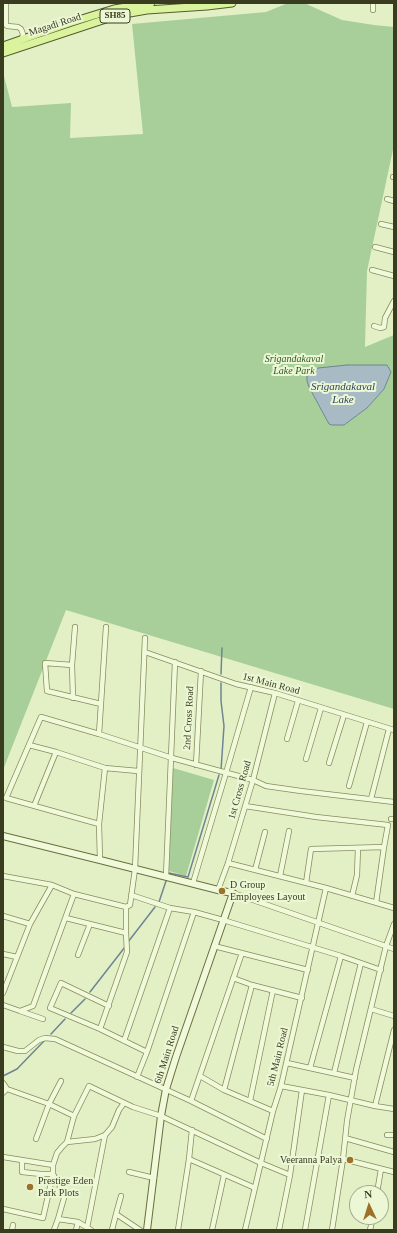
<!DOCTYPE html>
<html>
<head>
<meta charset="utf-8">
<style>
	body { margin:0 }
	#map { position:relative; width:397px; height:1233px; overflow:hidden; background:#e3f0c6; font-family:Georgia,serif }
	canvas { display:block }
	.frame { position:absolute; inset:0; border:4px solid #393c1f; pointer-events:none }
	.north { position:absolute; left:349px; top:1185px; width:40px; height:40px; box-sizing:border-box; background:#ecf7d6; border:1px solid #a4ac8d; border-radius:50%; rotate:356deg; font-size:11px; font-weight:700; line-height:16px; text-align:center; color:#393c1f }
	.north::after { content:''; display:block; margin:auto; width:14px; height:18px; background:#9e7028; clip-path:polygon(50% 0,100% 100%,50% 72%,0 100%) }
</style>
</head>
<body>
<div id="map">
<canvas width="397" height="1233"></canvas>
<div class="frame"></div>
<div class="north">N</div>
</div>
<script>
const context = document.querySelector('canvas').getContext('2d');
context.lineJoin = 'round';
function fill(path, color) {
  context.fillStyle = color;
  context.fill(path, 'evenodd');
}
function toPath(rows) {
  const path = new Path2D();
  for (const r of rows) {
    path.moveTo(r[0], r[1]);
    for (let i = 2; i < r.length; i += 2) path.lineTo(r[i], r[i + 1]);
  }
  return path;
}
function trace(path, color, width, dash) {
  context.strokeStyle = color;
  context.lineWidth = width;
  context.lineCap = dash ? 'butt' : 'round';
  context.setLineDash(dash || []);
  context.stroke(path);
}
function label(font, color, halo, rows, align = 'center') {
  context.font = font + ' Georgia,serif';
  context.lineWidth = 4;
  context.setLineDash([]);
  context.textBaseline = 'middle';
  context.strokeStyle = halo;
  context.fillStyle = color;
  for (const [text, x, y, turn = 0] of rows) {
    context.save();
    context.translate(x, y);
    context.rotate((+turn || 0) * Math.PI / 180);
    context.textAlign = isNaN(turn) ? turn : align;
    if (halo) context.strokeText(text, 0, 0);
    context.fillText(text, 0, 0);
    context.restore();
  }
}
const green = toPath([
	[288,3,304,3,342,20,374,25,394,27,394,145,367,271,365,347,394,335,394,709,66,610,3,770,3,72,12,107,71,103,70,138,143,134,132,24,266,12],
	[347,365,387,365,391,372,384,389,367,408,344,425,329,424,309,387,307,381],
	[173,768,214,780,186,876,169,871]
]);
const water = toPath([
	[347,365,387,365,391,372,384,389,367,408,344,425,332,425,329,424,309,387,307,381,307,376,318,368,347,365]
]);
const stream = toPath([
	[221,674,222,648],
	[221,683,221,701,224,726,221,770],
	[169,873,188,877,219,775],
	[159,902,166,881],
	[128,942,155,907],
	[90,992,125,947],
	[71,1013,85,999],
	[51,1034,65,1019],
	[3,1076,17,1069,44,1041]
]);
const street = toPath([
	[6,3,6,25,7,26,18,27,21,29,23,34,22,39],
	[373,3,373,10],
	[393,177,394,177],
	[387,199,394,201],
	[381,224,394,227],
	[375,247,394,252],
	[372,270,394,276],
	[374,326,380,328,384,327,385,318,394,301],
	[75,627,72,665,45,663,47,691,101,704],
	[145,652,236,684,275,693,394,730],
	[72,665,73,698],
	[99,734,106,627],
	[287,739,298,701],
	[29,745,56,752,105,768,138,771],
	[306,759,321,708],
	[329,763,344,715],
	[196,765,201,671],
	[349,786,367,722],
	[371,799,389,729],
	[34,806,56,752],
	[245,806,316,817,388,825,384,847,376,903],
	[391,819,394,819],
	[99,824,6,798,41,717,99,734,172,758,253,780,266,786,301,791,394,802],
	[100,860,99,824,105,768],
	[228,863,326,888,394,908],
	[255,870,265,832],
	[3,876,52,885,74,894,126,907,130,905,135,869,145,638],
	[166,876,175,662],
	[280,876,289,831],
	[193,883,226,773,251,687],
	[306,883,311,849,384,847],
	[218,890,228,863,253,780,275,693],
	[233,893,394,949],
	[131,895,170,908,194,912,223,920,341,956,381,970],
	[352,896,357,875,358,848],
	[126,907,126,933,127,952,100,1029,147,1052,137,1077],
	[3,916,30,924],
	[66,918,126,933],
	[394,924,386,946,356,1070,347,1121,343,1159,394,1172],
	[214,946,308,970],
	[3,954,17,957],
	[78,955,90,924],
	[233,978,252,985,302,998],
	[3,993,30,924,52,885],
	[3,1005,20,1011,33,1006,74,894],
	[371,1009,394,1016],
	[20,1011,43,1019],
	[100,1029,50,1008,61,983,109,1006],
	[124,1041,170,908],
	[3,1047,18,1051,25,1051,39,1040,45,1038,55,1039,191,1101,267,1139],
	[147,1052,194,912],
	[287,1063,355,1078],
	[310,1068,341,956],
	[334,1073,361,963],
	[200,1076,224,1090,273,1111],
	[3,1083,7,1089],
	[281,1086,329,1095,375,1106,394,1109],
	[224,1090,252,985],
	[3,1093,7,1089,49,1104,74,1116,67,1142],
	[191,1101,242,953],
	[250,1101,273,990],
	[375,1106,394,1030],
	[74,1116,89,1086,133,1107,161,1116,261,1163,290,1175],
	[387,1135,394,1135],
	[345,1138,394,1152],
	[36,1139,49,1104,61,1081],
	[3,1157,53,1165],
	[189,1159,255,1188],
	[129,1172,154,1178],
	[377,1193,381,1169],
	[3,1209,43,1218,53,1174,41,1174,22,1172,22,1160],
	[116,1214,121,1196],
	[87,1228,105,1135],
	[12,1230,13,1225],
	[54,1230,58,1219],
	[76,1230,78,1222],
	[91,1230,78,1222,58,1219,64,1198,62,1190,53,1174,53,1165,57,1153,62,1147,67,1142,95,1139,105,1135,112,1127,119,1110,124,1103],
	[112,1230,116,1214,140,1230],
	[178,1230,189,1159,192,1130],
	[212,1230,224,1175],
	[245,1230,273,1111,281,1086,326,888],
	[279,1230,290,1175,302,1090],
	[305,1230,329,1095],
	[332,1230,343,1159],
	[370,1230,373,1217]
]);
const secondary = toPath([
	[3,836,100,860,222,891,233,893,176,1057,166,1089,161,1116,147,1230]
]);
const primary = toPath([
	[3,46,69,23,114,9,151,3],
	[3,53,118,15,147,10,207,6,232,3]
]);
const markers = [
	[222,891,4,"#9e7028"],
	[350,1160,4,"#9e7028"],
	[30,1187,4,"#9e7028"]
];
const shields = [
	[115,16,30]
];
const shieldNames = [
	["SH85",115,16]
];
const streetNames = [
	["Magadi Road",55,25,-18],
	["1st Main Road",271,684,15],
	["2nd Cross Road",189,718,-87],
	["1st Cross Road",240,790,-74],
	["6th Main Road",167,1055,-72],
	["5th Main Road",278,1057,-76]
];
const parkNames = [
	["Srigandakaval",294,359],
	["Lake Park",294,371]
];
const poiNames = [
	["D Group",230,885],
	["Employees Layout",230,897],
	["Veeranna Palya",342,1160,"right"],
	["Prestige Eden",38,1181],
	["Park Plots",38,1193]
];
const waterNames = [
	["Srigandakaval",343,387],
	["Lake",343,400]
];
fill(green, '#a8cf99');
fill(water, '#a8bbc4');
trace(water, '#6e8593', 1);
trace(stream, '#6e8593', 1.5);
trace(street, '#858d5b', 6);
trace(secondary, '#696f3e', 8);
trace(primary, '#575b2f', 9);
trace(street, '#f0fada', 4.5);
trace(secondary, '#f0fada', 6);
trace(primary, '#daf49e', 7);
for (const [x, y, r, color] of markers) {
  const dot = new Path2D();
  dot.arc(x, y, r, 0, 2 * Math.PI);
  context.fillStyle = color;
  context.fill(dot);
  trace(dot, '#ecf7d6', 1.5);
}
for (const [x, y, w] of shields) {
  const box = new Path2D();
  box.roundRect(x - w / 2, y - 7, w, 14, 3);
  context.fillStyle = '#ecf7d6';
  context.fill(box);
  trace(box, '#393c1f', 1);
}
label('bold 9px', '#393c1f', null, shieldNames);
label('10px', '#393c1f', '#ecf7d6', streetNames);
label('italic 10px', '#2c5a25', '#ecf7d6', parkNames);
label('10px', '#393c1f', '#ecf7d6', poiNames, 'left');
label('italic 11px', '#2e435d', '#ecf7d6', waterNames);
</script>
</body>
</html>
